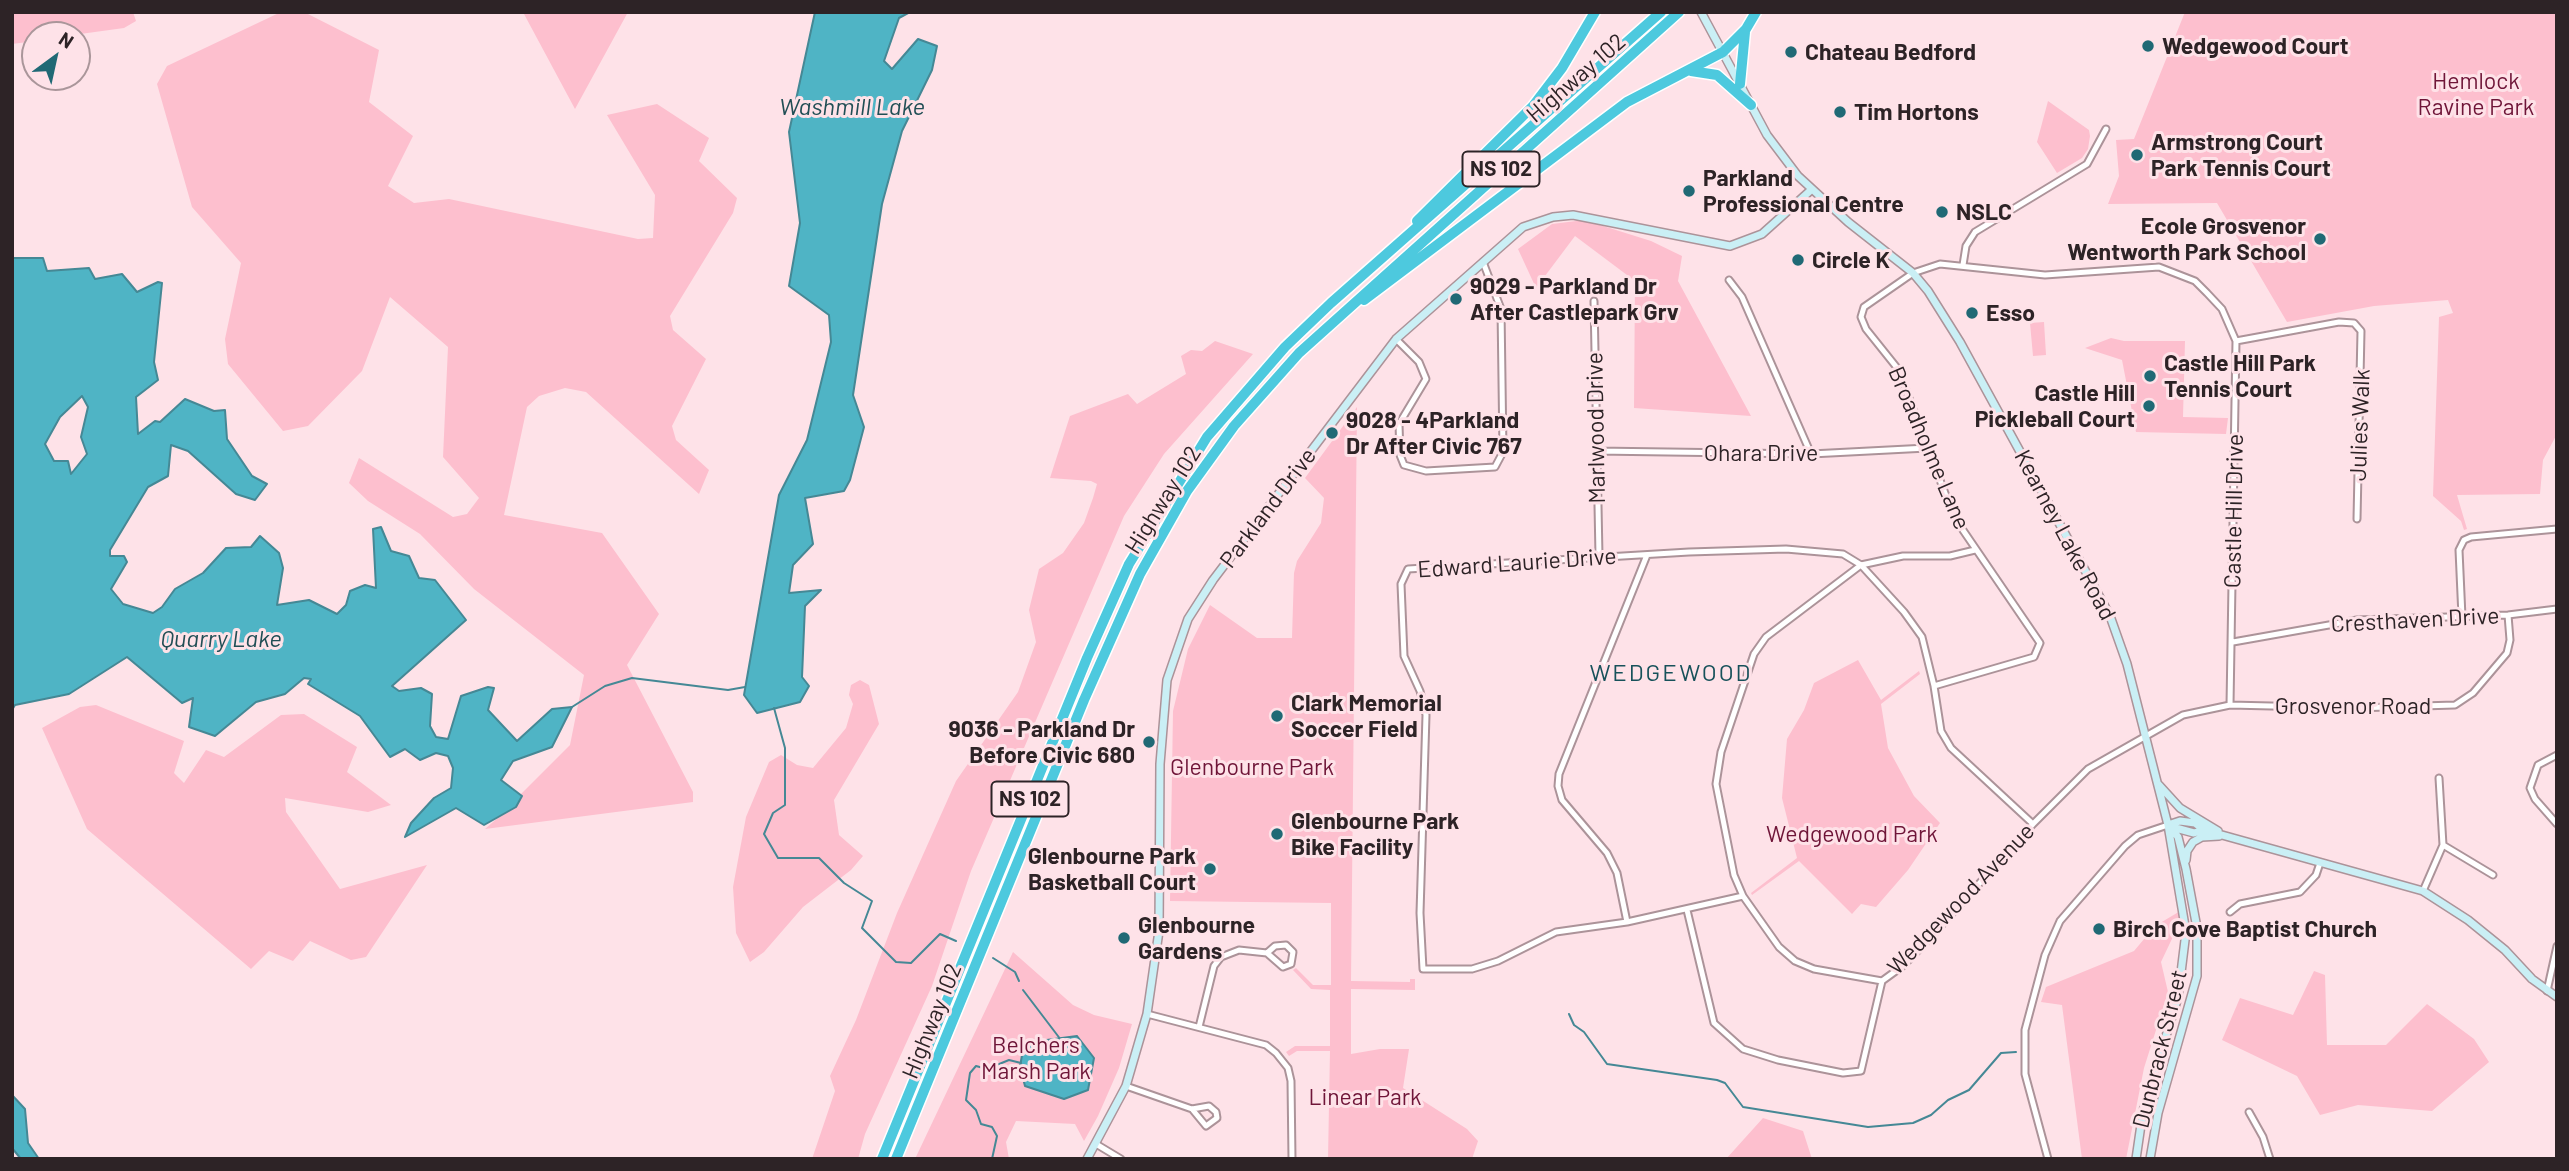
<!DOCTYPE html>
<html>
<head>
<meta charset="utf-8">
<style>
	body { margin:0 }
	#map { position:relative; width:2569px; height:1171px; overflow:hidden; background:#fee2e8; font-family:Barlow,sans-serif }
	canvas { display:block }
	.frame { position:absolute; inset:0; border:14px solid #2d2326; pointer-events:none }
	.north { position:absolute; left:21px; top:21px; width:70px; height:70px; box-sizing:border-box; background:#fee2e8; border:2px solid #aa969a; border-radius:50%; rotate:33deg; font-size:19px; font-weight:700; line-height:28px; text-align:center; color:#2d2326 }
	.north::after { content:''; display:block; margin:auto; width:24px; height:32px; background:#206975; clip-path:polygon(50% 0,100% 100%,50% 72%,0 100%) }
</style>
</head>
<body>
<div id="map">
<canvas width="2569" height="1171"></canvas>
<div class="frame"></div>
<div class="north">N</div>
</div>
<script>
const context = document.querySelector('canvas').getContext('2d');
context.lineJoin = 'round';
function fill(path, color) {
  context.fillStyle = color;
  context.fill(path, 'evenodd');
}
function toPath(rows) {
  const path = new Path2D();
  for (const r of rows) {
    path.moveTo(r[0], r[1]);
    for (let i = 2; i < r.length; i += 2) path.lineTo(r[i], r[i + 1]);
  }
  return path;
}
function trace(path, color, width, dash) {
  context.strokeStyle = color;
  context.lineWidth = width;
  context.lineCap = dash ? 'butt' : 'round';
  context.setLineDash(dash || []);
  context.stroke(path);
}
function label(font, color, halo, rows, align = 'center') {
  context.font = font + ' Barlow,sans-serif';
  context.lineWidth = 6;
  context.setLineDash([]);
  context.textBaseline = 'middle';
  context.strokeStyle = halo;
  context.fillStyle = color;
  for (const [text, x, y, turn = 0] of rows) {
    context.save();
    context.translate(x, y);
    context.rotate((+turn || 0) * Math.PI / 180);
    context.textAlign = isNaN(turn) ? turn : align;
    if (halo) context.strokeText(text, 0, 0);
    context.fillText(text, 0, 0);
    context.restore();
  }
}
const green = toPath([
	[12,12,133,12,136,21,124,28,73,35,35,35,35,41,12,44],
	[281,12,304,12,379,50,369,102,413,136,388,186,414,203,449,199,638,239,653,238,655,195,607,115,657,104,709,138,699,161,737,198,733,213,670,316,673,330,706,359,672,426,676,440,709,470,699,494,586,392,565,388,539,396,527,407,504,515,602,533,659,614,627,665,693,792,693,802,485,829,522,797,520,795,570,745,584,675,474,589,420,534,368,501,349,483,359,458,453,517,467,514,479,498,443,457,448,347,390,297,362,371,308,426,283,431,228,364,225,339,241,263,192,207,157,84,167,66],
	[523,12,628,12,575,109,524,14],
	[2185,12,2557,12,2557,434,2543,460,2540,494,2457,495,2467,529,2464,530,2461,521,2433,496,2439,317,2453,313,2448,300,2374,306,2287,322,2217,203,2108,204,2119,176,2116,140,2134,139],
	[2048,101,2089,130,2090,136,2088,149,2082,158,2057,173,2037,142],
	[1584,220,1651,241,1682,256,1678,281,1751,416,1634,408,1635,281,1575,236,1536,288,1518,249,1552,224],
	[2044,322,2046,355,2033,356,2030,323],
	[2111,338,2124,341,2185,341,2183,417,2228,418,2226,434,2136,432,2122,360,2085,348],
	[1215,341,1253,354,1164,454,1124,516,971,871,932,986,865,1134,858,1159,812,1159,835,1091,830,1076,856,1020,897,913,956,781,1018,692,1036,642,1029,610,1039,569,1063,553,1084,523,1093,498,1097,484,1091,481,1050,478,1070,416,1128,394,1137,404,1186,374,1181,356,1191,350,1202,351],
	[1357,407,1351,981,1410,982,1410,979,1415,979,1415,990,1351,989,1351,1054,1380,1049,1409,1049,1403,1088,1467,1129,1478,1141,1472,1159,1328,1159,1330,1051,1297,1051,1289,1056,1286,1052,1295,1046,1330,1046,1330,990,1311,989,1293,970,1296,968,1313,985,1331,985,1331,903,1170,901,1173,711,1188,649,1210,605,1257,638,1292,638,1294,573,1297,561,1321,523,1324,498,1305,478],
	[1858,660,1881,700,1919,671,1920,674,1881,704,1888,748,1914,796,1940,823,1908,870,1876,907,1861,904,1852,914,1799,861,1752,895,1751,893,1797,858,1782,798,1787,739,1804,710,1814,683],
	[860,680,869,685,879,724,834,800,839,835,863,856,851,870,803,907,764,952,750,962,736,933,733,887,746,817,769,762,781,755,797,765,813,768,846,728,853,704,849,695,851,685],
	[96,705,184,741,174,773,184,783,206,750,224,757,281,715,304,714,357,747,347,772,391,805,368,812,285,798,286,812,340,889,427,865,366,957,351,960,310,941,293,961,269,951,251,969,87,829,42,728,80,707],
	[2187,907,2161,962,2168,992,2144,1068,2126,1159,2082,1159,2062,1005,2041,1002,2046,987,2134,951,2155,926],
	[1013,952,1073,1005,1094,1015,1132,1024,1119,1068,1098,1116,1084,1141,1075,1124,1016,1121,1006,1142,1009,1159,915,1159],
	[2314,971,2325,975,2327,1045,2386,1045,2427,1004,2474,1039,2489,1062,2432,1111,2358,1105,2320,1115,2297,1076,2222,1040,2240,998,2293,1015],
	[1763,1118,1803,1131,1812,1159,1726,1159]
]);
const water = toPath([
	[815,12,910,12,899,18,884,61,892,69,918,39,937,46,932,70,902,131,882,204,853,395,864,427,850,480,844,491,805,498,813,544,793,565,789,593,821,590,805,606,802,677,809,686,800,702,757,713,744,695,779,495,807,440,831,342,829,315,789,286,800,223,789,132,815,12],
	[12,258,43,258,47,271,89,268,95,279,122,274,137,292,158,282,162,283,154,362,158,380,136,397,138,434,155,421,160,422,185,399,214,411,225,410,227,439,252,476,267,484,255,500,236,494,188,451,171,445,168,476,148,487,110,550,110,556,124,556,127,562,111,589,123,604,153,613,162,607,175,589,203,573,226,548,251,547,260,536,279,553,283,568,277,605,309,600,337,614,346,605,350,591,365,585,376,588,373,529,381,527,391,551,409,556,419,578,435,580,466,620,392,686,399,691,421,688,432,694,430,726,436,737,448,739,461,696,488,687,494,688,488,710,517,741,552,709,572,707,552,747,513,761,501,780,522,796,516,807,484,825,456,808,405,837,411,823,434,798,451,788,453,768,448,756,436,753,420,760,405,749,390,757,360,716,308,684,311,679,304,678,285,694,256,702,215,736,189,727,193,698,182,703,127,657,69,694,15,705,12,710,12,258],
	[82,396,88,407,81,437,87,454,71,474,68,461,54,461,45,444,60,417,82,396],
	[1077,1036,1094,1058,1088,1090,1064,1099,1025,1086,1020,1067,1024,1043,1077,1036],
	[12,1095,25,1109,28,1143,39,1159,21,1159,12,1148,12,1095]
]);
const stream = toPath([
	[572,707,605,686,632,678,728,690,745,687],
	[774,708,785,748,785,805,773,813,764,834,778,858,819,858,844,883,872,901,862,928,896,962,911,963,940,934,956,941],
	[993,958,1015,972,1019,981],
	[1023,990,1061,1040],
	[1569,1014,1574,1025,1584,1032,1607,1064,1717,1080,1725,1083,1743,1107,1868,1127,1913,1123,1931,1115,1948,1100,1969,1090,2001,1053,2016,1052],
	[992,1159,997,1136,992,1127,981,1124,976,1110,966,1100,970,1073,976,1066,987,1069,1009,1060,1021,1063]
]);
const street = toPath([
	[1963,265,1966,246,1975,232,2087,164,2106,129],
	[1729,280,1742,297,1811,454],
	[1594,301,1599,556],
	[1396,339,1419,362,1426,379,1399,424,1400,455,1404,465,1426,471,1495,467,1503,452,1501,309,1483,262],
	[2236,341,2339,322,2354,323,2361,331,2357,519],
	[1596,451,1811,454,1927,448],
	[1975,550,1950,556,1903,556,1861,565,1766,637,1754,654,1721,752,1716,784,1734,875,1743,896,1779,947,1795,961,1814,969,1882,981,1904,965,1930,938,2033,824,2088,769,2183,715,2230,705,2354,708,2455,705,2473,693,2507,653,2510,640,2508,615],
	[2462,617,2459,550,2464,540,2471,537,2557,529],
	[2233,642,2357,620,2508,615,2557,609],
	[1934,686,2034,657,2040,643,1954,517,1898,369,1866,329,1861,317,1864,307,1913,273,1940,264,2045,275,2159,267,2195,281,2207,293,2222,309,2236,341,2230,705],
	[2557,755,2538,765,2530,788,2535,799,2557,824],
	[2443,845,2493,875],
	[2423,891,2443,845,2439,778],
	[1743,896,1627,922,1556,932,1498,961,1472,969,1423,969,1420,913,1426,715,1420,691,1404,656,1401,584,1408,569,1689,552,1786,549,1843,554,1861,565,1904,612,1922,637,1934,686,1941,731,1951,748,2033,824],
	[1687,910,1714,1023,1743,1049,1778,1060,1843,1073,1861,1071,1882,981],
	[2230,912,2240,904,2300,892,2316,875,2320,863],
	[1627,922,1617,873,1607,853,1562,800,1558,786,1559,774,1647,555],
	[2547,991,2557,946],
	[1147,1014,1266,1045,1276,1053,1288,1068,1291,1081,1292,1159],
	[1199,1027,1214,966,1221,957,1239,950,1267,953,1275,946,1286,945,1293,952,1291,964,1283,967,1267,953],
	[1126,1086,1192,1109,1209,1106,1216,1112,1217,1118,1206,1126,1192,1109],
	[2249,1112,2263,1137,2270,1159],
	[1096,1144,1121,1159],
	[2048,1159,2025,1074,2025,1030,2045,955,2060,921,2125,846,2138,835,2168,825]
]);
const secondary = toPath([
	[1701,12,1767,135,1798,176,1848,222,1913,273,1928,291,1960,342,2110,616,2127,664,2168,825,2186,932,2178,997,2143,1111,2136,1159],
	[2159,785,2180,808,2218,831],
	[2168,825,2180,821,2195,823,2204,830,2423,891,2468,920,2505,950,2532,979,2557,997],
	[2172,827,2194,833,2204,830],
	[2186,860,2187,851,2193,842,2202,837,2219,836],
	[1087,1159,1126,1086,1147,1014,1159,931,1160,764,1167,680,1188,619,1213,580,1396,339,1523,227,1553,217,1573,215,1730,246,1762,234,1811,190],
	[2150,1159,2158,1113,2197,976,2197,928,2186,869,2178,837,2169,825]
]);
const highway = toPath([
	[1691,71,1717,75,1751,105],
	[1740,84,1745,32],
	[1417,221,1533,106,1562,68,1595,12],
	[1364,300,1627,102,1723,52,1746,29,1756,12],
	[882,1159,1087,658,1129,564,1207,437,1285,347,1331,303,1661,12],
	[896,1159,1084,700,1140,574,1187,491,1234,426,1299,353,1679,12]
]);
const markers = [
	[2148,46,7,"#206975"],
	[1791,52,7,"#206975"],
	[1840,112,7,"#206975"],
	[2137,155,7,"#206975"],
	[1689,191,7,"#206975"],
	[1942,212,7,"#206975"],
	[2320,239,7,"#206975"],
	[1798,260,7,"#206975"],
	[1456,299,7,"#206975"],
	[1972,313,7,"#206975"],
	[2150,376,7,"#206975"],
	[2149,406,7,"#206975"],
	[1332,433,7,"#206975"],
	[1277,716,7,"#206975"],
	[1149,742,7,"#206975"],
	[1277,834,7,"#206975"],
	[1210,869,7,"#206975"],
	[2099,929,7,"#206975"],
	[1124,938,7,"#206975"]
];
const shields = [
	[1501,169,77],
	[1030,799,77]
];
const shieldNames = [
	["NS 102",1501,169],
	["NS 102",1030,799]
];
const poiNames = [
	["Wedgewood Court",2162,46],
	["Chateau Bedford",1805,52],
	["Tim Hortons",1854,112],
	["Armstrong Court",2151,142],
	["Park Tennis Court",2151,168],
	["Parkland",1703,178],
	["Professional Centre",1703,204],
	["NSLC",1956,212],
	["Ecole Grosvenor",2306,226,"right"],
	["Wentworth Park School",2306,252,"right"],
	["Circle K",1812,260],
	["9029 - Parkland Dr",1470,286],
	["After Castlepark Grv",1470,312],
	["Esso",1986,313],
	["Castle Hill Park",2164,363],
	["Tennis Court",2164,389],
	["Castle Hill",2135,393,"right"],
	["Pickleball Court",2135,419,"right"],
	["9028 - 4Parkland",1346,420],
	["Dr After Civic 767",1346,446],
	["Clark Memorial",1291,703],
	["Soccer Field",1291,729],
	["9036 - Parkland Dr",1135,729,"right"],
	["Before Civic 680",1135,755,"right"],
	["Glenbourne Park",1291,821],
	["Bike Facility",1291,847],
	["Glenbourne Park",1196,856,"right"],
	["Basketball Court",1196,882,"right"],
	["Glenbourne",1138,925],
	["Gardens",1138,951],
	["Birch Cove Baptist Church",2113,929]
];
const streetNames = [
	["Highway 102",1576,78,-41],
	["Julies Walk",2360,425,-88],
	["Marlwood Drive",1596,428,-91],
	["Broadholme Lane",1929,448,67],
	["Ohara Drive",1761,453],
	["Highway 102",1163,500,-58],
	["Parkland Drive",1268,508,-53],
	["Castle Hill Drive",2234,511,-89],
	["Kearney Lake Road",2065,535,62],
	["Edward Laurie Drive",1517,563,-4],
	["Cresthaven Drive",2415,620,-3],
	["Grosvenor Road",2353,706],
	["Wedgewood Avenue",1961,899,-46],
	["Highway 102",932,1021,-68],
	["Dunbrack Street",2160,1049,-76]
];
const parkNames = [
	["Hemlock",2476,81],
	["Ravine Park",2476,107],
	["Glenbourne Park",1252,767],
	["Wedgewood Park",1852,834],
	["Belchers",1036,1045],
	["Marsh Park",1036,1071],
	["Linear Park",1365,1097]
];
const waterNames = [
	["Washmill Lake",852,107],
	["Quarry Lake",221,639]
];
const neighbourhoodNames = [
	["WEDGEWOOD",1671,673]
];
fill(green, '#fdbfce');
fill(water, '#4fb4c5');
trace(water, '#458895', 2);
trace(stream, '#458895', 2);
trace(street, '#ac9399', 9);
trace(secondary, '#ac9399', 10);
trace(highway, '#fff', 13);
trace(street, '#fff', 5);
trace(secondary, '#caeff5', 7);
trace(highway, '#4dc9de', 10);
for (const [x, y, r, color] of markers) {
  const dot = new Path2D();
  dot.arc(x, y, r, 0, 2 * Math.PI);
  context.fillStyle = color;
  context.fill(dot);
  trace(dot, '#fee2e8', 2.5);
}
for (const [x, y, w] of shields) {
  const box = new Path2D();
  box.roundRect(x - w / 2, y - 17.5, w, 35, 5);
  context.fillStyle = '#fee2e8';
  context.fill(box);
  trace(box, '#2d2326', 2);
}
label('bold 21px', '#2d2326', null, shieldNames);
label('bold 23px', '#2d2326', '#fee2e8', poiNames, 'left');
label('23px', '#2d2326', '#fee2e8', streetNames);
label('23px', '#6f1538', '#fee2e8', parkNames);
label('italic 24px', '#214e55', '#fee2e8', waterNames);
context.letterSpacing = '2px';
label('24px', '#17515a', '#fee2e8', neighbourhoodNames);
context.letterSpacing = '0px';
</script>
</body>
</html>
